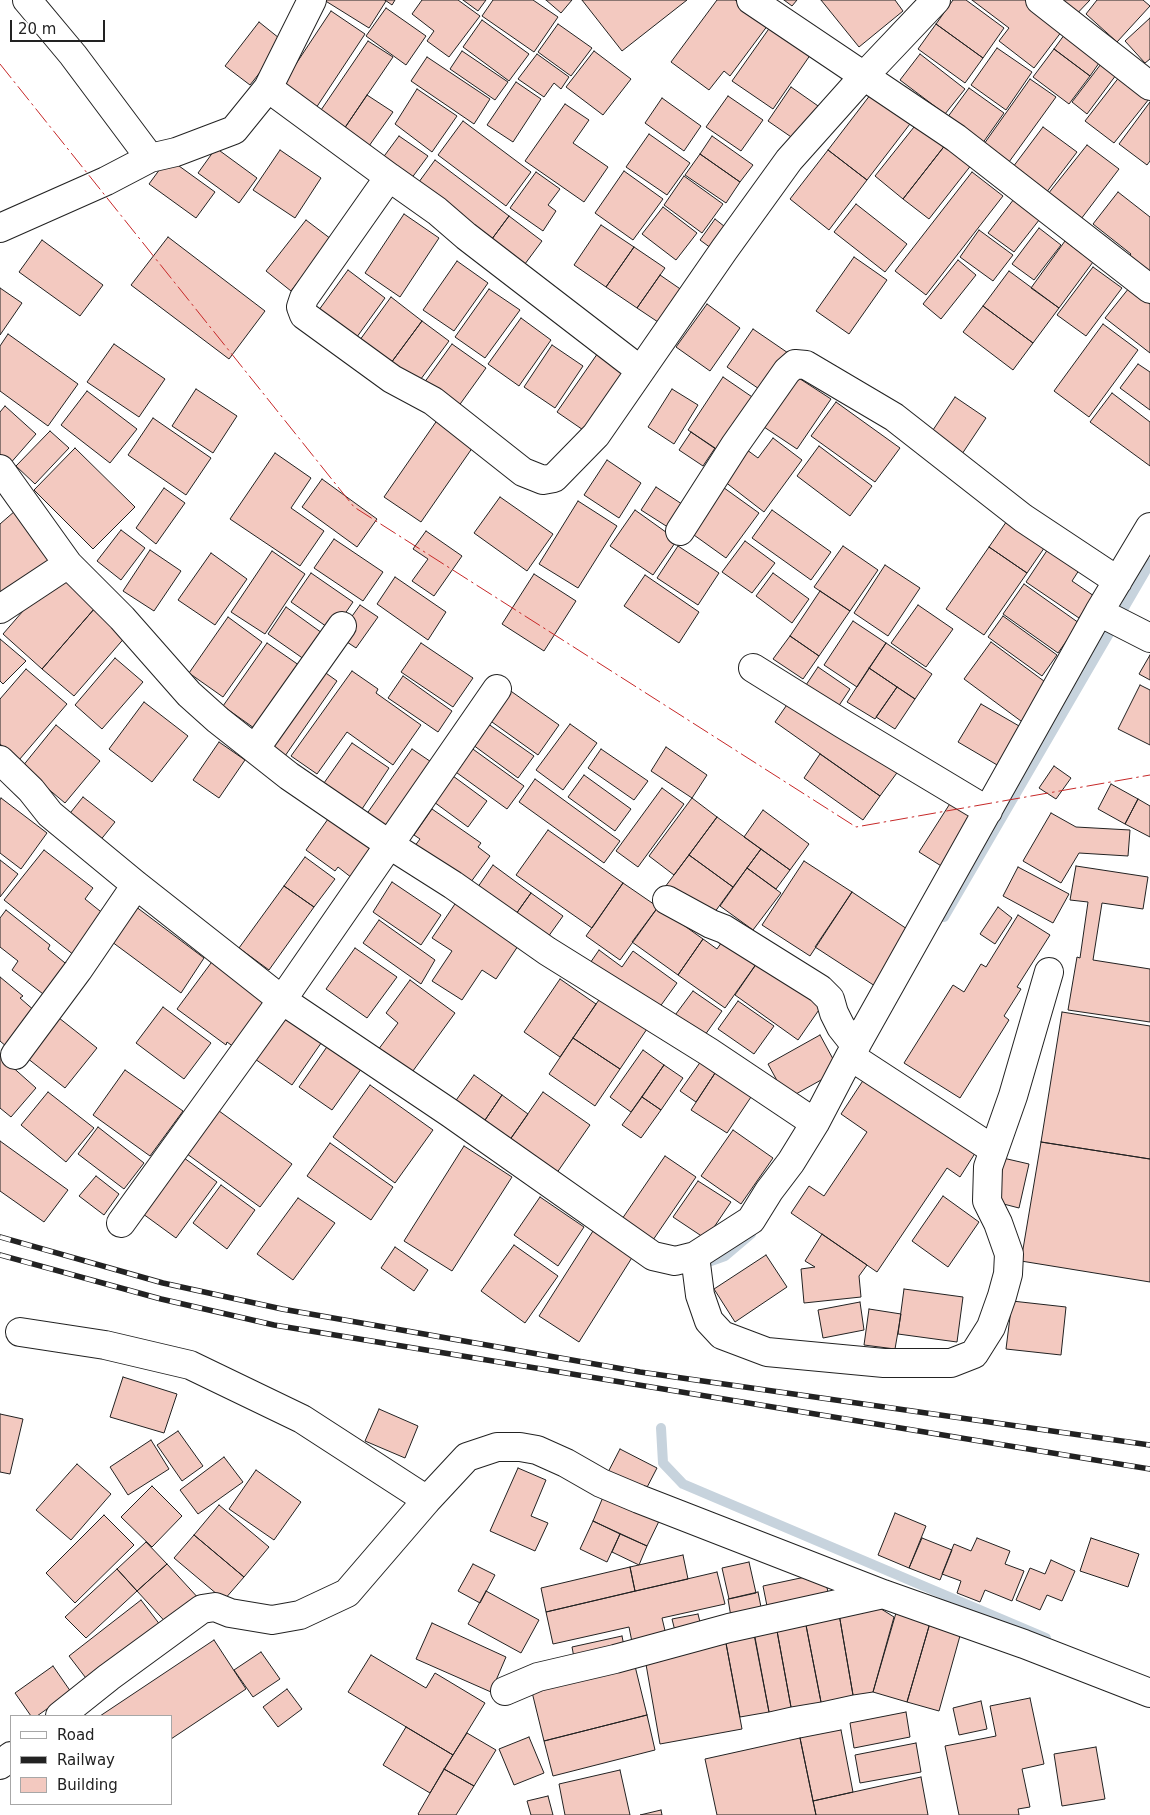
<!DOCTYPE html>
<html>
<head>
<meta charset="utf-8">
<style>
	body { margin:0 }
	#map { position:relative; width:1150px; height:1815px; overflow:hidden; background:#fff; font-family:"DejaVu Sans",sans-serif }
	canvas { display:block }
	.legend { position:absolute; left:10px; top:1715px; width:162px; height:90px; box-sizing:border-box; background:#fff; border:1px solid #a7a7a7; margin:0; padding:6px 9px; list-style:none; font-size:15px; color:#222 }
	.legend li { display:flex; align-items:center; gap:10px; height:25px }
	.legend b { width:25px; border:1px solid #a7a7a7 }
	.scale { position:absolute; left:10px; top:20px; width:95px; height:22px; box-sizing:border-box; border:2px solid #222; border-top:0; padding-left:6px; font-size:15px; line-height:18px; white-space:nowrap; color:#222; -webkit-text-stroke:4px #fff; paint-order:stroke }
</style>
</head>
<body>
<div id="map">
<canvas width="1150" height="1815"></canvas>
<ul class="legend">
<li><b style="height:6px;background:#fff"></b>Road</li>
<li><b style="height:6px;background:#222"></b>Railway</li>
<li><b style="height:14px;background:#f3c9c0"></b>Building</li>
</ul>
<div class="scale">20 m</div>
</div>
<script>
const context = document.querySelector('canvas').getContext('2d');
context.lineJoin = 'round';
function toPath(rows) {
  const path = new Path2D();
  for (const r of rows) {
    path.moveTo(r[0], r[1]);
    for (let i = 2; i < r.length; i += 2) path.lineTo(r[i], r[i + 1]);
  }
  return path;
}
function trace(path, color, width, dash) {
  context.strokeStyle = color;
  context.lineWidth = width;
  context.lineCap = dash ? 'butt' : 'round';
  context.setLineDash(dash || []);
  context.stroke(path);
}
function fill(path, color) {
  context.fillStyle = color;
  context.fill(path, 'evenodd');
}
const stream = toPath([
	[944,917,1150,563],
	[711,1261,725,1256,751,1234],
	[661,1428,663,1463,683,1484,1046,1638]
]);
const building = toPath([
	[324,0,385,0,386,1,369,28,324,0],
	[385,0,395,0,392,5,385,0],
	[422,0,458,0,480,16,449,57,427,41,434,31,412,14,422,0],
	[463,0,486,0,478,11,463,0],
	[493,0,533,0,558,17,534,52,482,16,493,0],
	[546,0,572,0,561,13,546,0],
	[582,0,687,0,622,51,582,0],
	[717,0,735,0,768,25,730,76,724,71,709,90,671,62,717,0],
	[784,0,797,0,792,6,784,0],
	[821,0,895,0,903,11,859,47,821,0],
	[953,0,966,0,1004,28,983,58,936,24,953,0],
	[972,0,1031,0,1065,27,1034,68,999,41,1009,28,972,0],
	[1048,0,1090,0,1070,21,1048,0],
	[1097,0,1143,0,1150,6,1117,42,1086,14,1097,0],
	[386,8,426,36,406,65,366,36,386,8],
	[331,11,365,34,316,108,282,85,331,11],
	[1150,18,1150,59,1145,63,1125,41,1150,18],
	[482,20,529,54,509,81,463,47,482,20],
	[259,22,284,42,250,85,225,66,259,22],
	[773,23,813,51,773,109,732,81,773,23],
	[558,24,592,48,571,76,538,52,558,24],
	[936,24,983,58,965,83,918,49,936,24],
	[1070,27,1106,53,1090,76,1054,49,1070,27],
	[368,41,393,57,344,129,319,113,368,41],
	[997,48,1032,72,1006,110,971,85,997,48],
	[1054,49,1090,76,1069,104,1033,77,1054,49],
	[462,51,508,82,495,100,450,69,462,51],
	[594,51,631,79,603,115,566,87,594,51],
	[537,54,569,77,561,89,554,83,544,97,518,79,537,54],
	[920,54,965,89,945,114,900,80,920,54],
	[427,57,490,99,474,124,411,81,427,57],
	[1104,60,1119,71,1087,114,1072,102,1104,60],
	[1120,76,1149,99,1114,143,1085,121,1120,76],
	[1030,79,1056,97,1009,162,984,144,1030,79],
	[516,82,541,99,513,142,487,125,516,82],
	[791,87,821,108,797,141,768,121,791,87],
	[969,88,1004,113,982,144,947,118,969,88],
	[417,89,457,116,432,152,395,124,417,89],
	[874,90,913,120,867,180,828,150,874,90],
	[367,95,393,112,369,146,344,129,367,95],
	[728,96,763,120,741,151,706,127,728,96],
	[662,98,701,126,684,151,645,123,662,98],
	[1150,102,1150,161,1147,165,1119,144,1150,102],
	[565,104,589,120,573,143,608,167,584,202,525,161,565,104],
	[463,121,531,172,506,206,438,155,463,121],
	[918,122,946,144,903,199,875,176,918,122],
	[1043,127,1077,152,1046,193,1013,167,1043,127],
	[649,134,690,163,667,195,626,167,649,134],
	[399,136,428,156,411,179,382,159,399,136],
	[712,136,753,165,740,182,700,154,712,136],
	[946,144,972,164,929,219,903,199,946,144],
	[1087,145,1119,169,1081,219,1048,194,1087,145],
	[216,148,257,178,239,203,198,173,216,148],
	[280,150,321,178,295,218,253,190,280,150],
	[828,150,867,180,829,230,790,199,828,150],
	[700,154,740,182,726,203,685,175,700,154],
	[168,158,215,192,196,218,149,184,168,158],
	[435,160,509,216,486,247,416,186,435,160],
	[624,171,663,199,633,240,595,213,624,171],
	[536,172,560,189,548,205,556,211,543,231,510,208,536,172],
	[972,172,1003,196,926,295,895,271,972,172],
	[684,176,723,204,702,233,664,205,684,176],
	[1118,192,1150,217,1150,280,1125,261,1131,254,1093,224,1118,192],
	[1017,195,1043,215,1014,252,988,233,1017,195],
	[856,204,907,244,885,272,834,232,856,204],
	[663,207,697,233,676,260,642,234,663,207],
	[404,214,439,238,400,297,365,273,404,214],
	[509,216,542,241,519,272,486,247,509,216],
	[715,219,734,234,719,254,700,240,715,219],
	[306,220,331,239,291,291,266,271,306,220],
	[601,225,634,247,606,287,574,265,601,225],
	[1039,228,1061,245,1034,280,1012,264,1039,228],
	[979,230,1013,255,993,281,960,257,979,230],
	[168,237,265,311,229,359,131,285,168,237],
	[42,240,103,285,80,316,19,272,42,240],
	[1065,241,1093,262,1059,308,1031,288,1065,241],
	[634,247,665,268,637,308,606,287,634,247],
	[854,257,887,280,849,334,816,311,854,257],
	[958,260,976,275,941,319,923,304,958,260],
	[457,261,488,283,454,331,423,310,457,261],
	[1093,267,1122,288,1086,336,1057,315,1093,267],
	[348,270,385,298,354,341,316,314,348,270],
	[1009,271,1059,308,1033,343,983,306,1009,271],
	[660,275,689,295,667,328,637,308,660,275],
	[0,288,22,303,0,335,0,288],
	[1129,288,1150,304,1150,353,1105,318,1129,288],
	[489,289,520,310,485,358,455,337,489,289],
	[391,297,422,321,388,367,357,344,391,297],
	[707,304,740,328,710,371,676,347,707,304],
	[983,306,1033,343,1013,370,963,332,983,306],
	[521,318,551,340,519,386,488,364,521,318],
	[422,321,449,341,415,387,388,367,422,321],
	[1103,324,1138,350,1089,417,1054,391,1103,324],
	[753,329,791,355,765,393,727,367,753,329],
	[8,334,78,384,48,426,0,391,0,346,8,334],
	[114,344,165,379,139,417,87,382,114,344],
	[452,344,486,368,453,414,419,390,452,344],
	[552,345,583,366,555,408,524,387,552,345],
	[600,350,632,372,589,434,557,412,600,350],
	[1138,364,1150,372,1150,410,1120,388,1138,364],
	[791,373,831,399,797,449,758,423,791,373],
	[723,377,758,401,723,454,688,430,723,377],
	[196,389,237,416,213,453,172,426,196,389],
	[672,389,698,405,674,444,648,427,672,389],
	[87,391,137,429,110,463,61,425,87,391],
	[1112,393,1150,422,1150,466,1090,422,1112,393],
	[955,397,986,418,958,460,927,439,955,397],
	[836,402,900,448,875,482,811,436,836,402],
	[5,406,36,434,8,466,0,460,0,412,5,406],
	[153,418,211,458,186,495,128,455,153,418],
	[438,419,475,444,421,522,384,497,438,419],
	[50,431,69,448,35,484,16,466,50,431],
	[691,432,715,448,703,466,679,450,691,432],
	[773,438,802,460,764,512,720,478,743,447,758,458,773,438],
	[819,446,872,486,850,516,797,476,819,446],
	[75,448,135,507,93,549,34,490,75,448],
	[275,453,311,478,291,508,324,531,300,566,230,519,275,453],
	[607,460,641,483,619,518,584,495,607,460],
	[322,479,377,519,357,547,302,507,322,479],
	[720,485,759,513,726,558,687,530,720,485],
	[656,487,688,508,674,531,641,510,656,487],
	[164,488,185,503,156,544,136,528,164,488],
	[500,497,553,534,527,571,474,533,500,497],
	[578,501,617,526,578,588,539,564,578,501],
	[635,510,677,540,653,575,610,546,635,510],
	[772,510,831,552,811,580,752,538,772,510],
	[15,511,53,558,0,594,0,524,15,511],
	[1011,515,1049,541,1027,573,989,547,1011,515],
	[121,530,145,548,121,580,97,561,121,530],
	[426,531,462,556,434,596,412,581,428,559,413,549,426,531],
	[334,539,383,572,363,601,314,568,334,539],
	[745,541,775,563,752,593,722,572,745,541],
	[1052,543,1083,564,1072,581,1094,596,1079,618,1026,582,1052,543],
	[678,546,719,573,698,605,657,578,678,546],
	[843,546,878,570,850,611,814,587,843,546],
	[989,547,1027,573,984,635,946,609,989,547],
	[150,550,181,571,154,611,123,591,150,550],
	[272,551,305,574,265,634,231,612,272,551],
	[211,553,247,579,215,625,178,600,211,553],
	[885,565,920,588,888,636,854,613,885,565],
	[56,573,95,608,42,669,3,634,56,573],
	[311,573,353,602,333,631,291,602,311,573],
	[773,573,809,599,792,623,756,596,773,573],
	[534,574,576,601,544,651,502,624,534,574],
	[645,575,699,612,679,643,624,606,645,575],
	[395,577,446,612,428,640,377,604,395,577],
	[1024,584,1079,623,1058,653,1003,614,1024,584],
	[820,591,850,611,819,656,790,636,820,591],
	[360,605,378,617,356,648,338,636,360,605],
	[918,605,953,629,926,667,891,643,918,605],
	[286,607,329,638,311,664,268,634,286,607],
	[95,608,127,635,74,696,42,669,95,608],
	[1003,616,1057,655,1042,676,988,637,1003,616],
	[228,617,262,642,223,697,189,673,228,617],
	[853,621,886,643,857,687,824,665,853,621],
	[790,636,819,656,803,679,773,659,790,636],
	[0,639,26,661,3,684,0,681,0,639],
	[991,642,1052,687,1025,724,964,679,991,642],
	[267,643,306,670,261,733,223,706,267,643],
	[421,643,473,678,453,707,401,672,421,643],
	[886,643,932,674,915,699,869,668,886,643],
	[1150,655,1150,680,1139,674,1150,655],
	[115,658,143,682,102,729,75,705,115,658],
	[316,666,337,681,285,756,264,741,316,666],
	[818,667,850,689,834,713,802,691,818,667],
	[869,668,897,687,875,719,847,702,869,668],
	[26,669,67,704,19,760,0,744,0,699,26,669],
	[352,671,378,689,376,693,421,725,393,765,347,732,317,774,291,756,352,671],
	[403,676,452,711,438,732,388,698,403,676],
	[1140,685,1150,690,1150,745,1118,729,1140,685],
	[505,687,559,725,538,755,485,717,505,687],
	[897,687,915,699,895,729,876,717,897,687],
	[793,696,899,770,880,796,775,722,793,696],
	[144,702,188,736,152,782,109,749,144,702],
	[981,704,1026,730,1004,769,958,742,981,704],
	[484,721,534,756,518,778,469,742,484,721],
	[570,724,597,743,563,790,536,770,570,724],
	[56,725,100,761,65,803,22,767,56,725],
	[219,742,245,760,219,798,193,780,219,742],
	[352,743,389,768,362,809,324,783,352,743],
	[470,747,524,786,507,809,453,770,470,747],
	[666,747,707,775,692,798,651,771,666,747],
	[412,749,443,770,398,837,366,815,412,749],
	[601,749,648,781,634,800,588,768,601,749],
	[820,754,880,796,863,820,804,778,820,754],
	[1054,766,1071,778,1056,799,1039,788,1054,766],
	[584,775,631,809,615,831,568,797,584,775],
	[453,776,487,801,468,827,434,802,453,776],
	[535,779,620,841,604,863,519,802,535,779],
	[1111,784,1138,799,1125,824,1098,809,1111,784],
	[662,788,684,804,638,867,616,851,662,788],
	[83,797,115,822,95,847,63,822,83,797],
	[1,798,47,833,21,869,0,853,0,800,1,798],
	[692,798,717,817,674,875,649,856,692,798],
	[1138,799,1150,806,1150,837,1125,824,1138,799],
	[951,802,978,819,946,869,919,852,951,802],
	[432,809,481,843,478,847,490,856,465,890,411,851,420,839,414,835,432,809],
	[763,810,809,844,790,870,744,837,763,810],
	[333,812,376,844,352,878,338,867,335,871,306,850,333,812],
	[1051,813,1076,827,1130,830,1128,856,1079,853,1061,883,1023,861,1051,813],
	[717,817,761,849,733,887,689,855,717,817],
	[548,830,623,883,592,928,516,875,548,830],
	[761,849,790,870,776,889,747,868,761,849],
	[44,850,93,888,85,899,110,919,79,959,4,900,44,850],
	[689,855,733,887,709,920,665,887,689,855],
	[305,857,335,879,314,907,284,886,305,857],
	[0,860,18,874,0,897,0,860],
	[804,861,852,892,810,956,762,925,804,861],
	[493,865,531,893,511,921,473,894,493,865],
	[1076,866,1148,877,1143,909,1102,903,1093,960,1150,969,1150,1022,1068,1010,1077,957,1080,958,1088,902,1070,900,1076,866],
	[1018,867,1069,894,1053,923,1003,896,1018,867],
	[747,868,781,893,753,930,720,906,747,868],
	[392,882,441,915,421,945,373,912,392,882],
	[623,883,658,907,620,960,586,936,623,883],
	[284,886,314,907,269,970,239,948,284,886],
	[852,892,910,931,875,986,815,947,852,892],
	[531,893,563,916,543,944,511,921,531,893],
	[127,900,204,958,181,993,104,936,127,900],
	[457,901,520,943,496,979,482,970,462,1000,432,981,452,951,432,938,457,901],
	[658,907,703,939,678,975,632,942,658,907],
	[998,907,1012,918,995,944,980,934,998,907],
	[6,910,50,945,48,949,70,967,47,997,12,970,18,961,0,947,0,918,6,910],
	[1018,915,1050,935,1017,987,1021,989,1004,1016,1009,1020,960,1098,904,1063,953,985,964,992,981,964,986,967,1018,915],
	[379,920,435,960,421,984,363,943,379,920],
	[726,936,759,960,725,1008,678,975,703,939,717,949,726,936],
	[355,948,397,977,367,1018,326,989,355,948],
	[599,950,622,967,633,951,677,983,654,1015,586,969,599,950],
	[214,959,271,1006,238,1050,227,1042,226,1045,177,1009,214,959],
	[759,960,823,1004,798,1040,735,995,759,960],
	[0,977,23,996,20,998,36,1012,7,1047,0,1041,0,977],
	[560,979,596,1004,560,1057,524,1032,560,979],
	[410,980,455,1013,410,1075,378,1050,398,1023,386,1013,410,980],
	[605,991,651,1023,620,1069,573,1038,605,991],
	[693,991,722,1011,700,1042,670,1022,693,991],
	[738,1001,774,1026,754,1054,718,1029,738,1001],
	[163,1007,211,1043,184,1079,136,1043,163,1007],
	[289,1010,326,1036,292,1085,255,1059,289,1010],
	[1062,1012,1150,1026,1150,1159,1041,1142,1062,1012],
	[54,1014,97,1048,65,1088,22,1054,54,1014],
	[820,1035,839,1070,787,1099,768,1064,820,1035],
	[573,1038,620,1069,595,1106,549,1074,573,1038],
	[331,1041,364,1065,332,1110,299,1087,331,1041],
	[643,1050,664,1065,631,1112,610,1097,643,1050],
	[706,1054,721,1064,696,1102,680,1091,706,1054],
	[0,1056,36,1088,11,1117,0,1108,0,1056],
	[721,1064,757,1088,727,1133,691,1110,721,1064],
	[664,1065,683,1078,661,1110,642,1097,664,1065],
	[125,1070,183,1111,150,1156,93,1115,125,1070],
	[868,1073,979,1147,960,1177,947,1168,877,1272,791,1213,809,1186,824,1196,867,1132,841,1114,868,1073],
	[474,1075,502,1095,481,1126,452,1106,474,1075],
	[370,1085,433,1130,395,1183,333,1137,370,1085],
	[48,1092,94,1128,66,1162,21,1125,48,1092],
	[543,1092,590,1125,554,1177,507,1144,543,1092],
	[502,1095,528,1114,507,1144,481,1126,502,1095],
	[642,1097,661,1110,641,1138,622,1125,642,1097],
	[215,1108,292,1164,260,1207,183,1151,215,1108],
	[98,1127,144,1163,124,1189,78,1154,98,1127],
	[733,1130,773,1158,741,1204,701,1176,733,1130],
	[0,1141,68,1190,44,1222,0,1191,0,1141],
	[1041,1142,1150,1159,1150,1282,1021,1261,1041,1142],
	[330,1143,393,1187,371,1220,307,1176,330,1143],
	[464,1146,512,1177,452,1271,404,1241,464,1146],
	[180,1155,217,1182,176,1238,139,1211,180,1155],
	[665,1156,696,1177,653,1240,622,1219,665,1156],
	[1003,1158,1029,1164,1019,1208,992,1201,1003,1158],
	[96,1176,119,1194,104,1215,79,1196,96,1176],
	[698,1181,731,1202,706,1239,673,1217,698,1181],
	[221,1185,255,1210,227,1249,193,1223,221,1185],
	[943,1196,979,1222,948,1267,912,1241,943,1196],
	[540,1197,584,1227,558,1266,514,1235,540,1197],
	[298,1198,335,1223,293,1280,257,1254,298,1198],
	[593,1231,633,1256,579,1342,539,1316,593,1231],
	[822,1234,867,1265,859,1276,861,1297,804,1303,801,1269,815,1267,805,1261,822,1234],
	[514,1245,558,1276,525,1323,481,1291,514,1245],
	[395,1247,428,1270,414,1291,381,1268,395,1247],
	[766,1255,787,1287,735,1322,714,1289,766,1255],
	[904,1289,963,1297,957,1342,898,1334,904,1289],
	[1012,1301,1066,1307,1061,1355,1006,1349,1012,1301],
	[860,1302,864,1330,823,1338,818,1310,860,1302],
	[869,1309,901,1314,895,1349,864,1345,869,1309],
	[123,1377,177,1394,164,1433,110,1417,123,1377],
	[379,1409,418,1426,405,1458,365,1441,379,1409],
	[0,1414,23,1419,10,1474,0,1472,0,1414],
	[178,1431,203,1466,182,1481,157,1445,178,1431],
	[151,1440,169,1469,128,1495,110,1467,151,1440],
	[620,1449,657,1468,642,1497,605,1478,620,1449],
	[224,1457,243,1482,198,1514,180,1490,224,1457],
	[77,1464,111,1494,71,1540,36,1510,77,1464],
	[518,1468,546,1480,531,1516,548,1523,535,1551,490,1531,518,1468],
	[256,1470,301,1502,274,1540,229,1509,256,1470],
	[152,1486,182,1516,152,1547,121,1517,152,1486],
	[606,1490,662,1515,647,1546,593,1521,606,1490],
	[219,1505,269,1547,244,1577,194,1535,219,1505],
	[895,1513,926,1526,909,1568,878,1555,895,1513],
	[104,1515,134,1545,75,1603,46,1573,104,1515],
	[593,1521,620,1534,607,1562,580,1549,593,1521],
	[620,1534,647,1546,639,1565,612,1552,620,1534],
	[194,1535,244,1577,224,1600,174,1558,194,1535],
	[922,1538,952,1550,940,1580,909,1568,922,1538],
	[977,1538,1010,1551,1005,1564,1024,1571,1012,1601,985,1590,980,1602,957,1593,961,1581,942,1574,954,1544,971,1551,977,1538],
	[1091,1538,1139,1554,1128,1587,1080,1571,1091,1538],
	[146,1542,167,1564,137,1591,117,1569,146,1542],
	[683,1555,688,1579,635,1591,630,1567,683,1555],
	[1051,1560,1075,1571,1062,1601,1047,1595,1040,1610,1016,1600,1030,1568,1045,1574,1051,1560],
	[749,1562,756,1593,729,1599,722,1568,749,1562],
	[167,1564,201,1601,171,1628,137,1591,167,1564],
	[473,1564,495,1575,480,1603,458,1591,473,1564],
	[630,1567,635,1591,546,1612,541,1588,630,1567],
	[117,1569,137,1591,86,1638,65,1617,117,1569],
	[717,1572,725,1604,662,1618,667,1639,633,1647,629,1627,553,1644,546,1612,717,1572],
	[824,1573,830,1602,769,1616,763,1586,824,1573],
	[486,1591,539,1620,521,1653,468,1624,486,1591],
	[758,1592,763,1617,732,1623,728,1599,758,1592],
	[141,1600,164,1630,92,1686,69,1656,141,1600],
	[870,1602,894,1617,873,1692,853,1695,838,1608,870,1602],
	[898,1606,932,1616,907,1702,873,1692,898,1606],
	[838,1608,853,1695,821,1702,804,1615,838,1608],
	[698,1614,702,1630,676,1635,672,1619,698,1614],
	[804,1615,821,1702,791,1707,775,1620,804,1615],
	[932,1616,963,1625,939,1711,907,1702,932,1616],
	[775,1620,791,1707,769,1712,752,1624,775,1620],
	[432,1623,506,1657,491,1692,416,1659,432,1623],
	[754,1632,769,1712,740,1717,725,1638,754,1632],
	[622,1636,625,1651,575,1663,572,1647,622,1636],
	[725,1638,742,1729,660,1744,644,1653,725,1638],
	[214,1640,246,1689,171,1739,171,1716,100,1716,214,1640],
	[261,1652,280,1679,253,1697,234,1670,261,1652],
	[371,1655,426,1688,435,1673,485,1703,453,1755,348,1692,371,1655],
	[634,1662,647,1715,544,1741,531,1688,634,1662],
	[53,1666,71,1692,37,1716,31,1716,15,1693,53,1666],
	[287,1689,302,1709,278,1727,263,1707,287,1689],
	[1030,1698,1044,1764,1022,1769,1030,1807,1018,1809,1019,1815,959,1815,945,1746,996,1736,990,1706,1030,1698],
	[981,1701,987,1729,959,1735,953,1708,981,1701],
	[906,1712,910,1737,854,1748,850,1723,906,1712],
	[647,1715,655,1750,553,1776,544,1741,647,1715],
	[406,1727,453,1755,430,1793,383,1765,406,1727],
	[841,1730,853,1792,813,1801,800,1738,841,1730],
	[467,1733,496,1750,474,1786,444,1769,467,1733],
	[529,1737,544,1773,514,1785,499,1749,529,1737],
	[800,1738,816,1815,717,1815,705,1759,800,1738],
	[916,1743,921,1772,860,1783,855,1755,916,1743],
	[1096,1747,1105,1799,1062,1806,1054,1754,1096,1747],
	[444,1769,474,1786,456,1815,419,1815,418,1814,444,1769],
	[620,1770,630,1815,565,1815,559,1784,620,1770],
	[921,1777,928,1815,816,1815,813,1801,921,1777],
	[548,1796,553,1815,531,1815,527,1801,548,1796],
	[661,1810,662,1815,640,1815,661,1810]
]);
const minor = toPath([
	[27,0,73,55,150,158,176,152,234,130,268,88,312,0],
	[751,0,956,138,1150,289],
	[1040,0,1150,86],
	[268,88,389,177,304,298,301,307,304,315,392,379,433,401,523,472,543,480,554,478,596,435,724,250,789,160,864,76,936,0],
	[389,177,437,211,466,236,640,370],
	[0,228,106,181,150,158],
	[0,469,68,564,122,618,189,694,218,720,289,776,390,845,453,885,547,951,709,1052,815,1123],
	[680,531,735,445,787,371,795,364,806,365,894,417,1023,518,1118,581],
	[0,609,68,564],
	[1099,612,1150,638],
	[753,668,843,724,988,811],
	[255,749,342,626],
	[0,760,31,790,50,814,136,885,282,1000,450,1113,653,1256,675,1261,695,1256,751,1220,769,1191,791,1162,815,1123,850,1056,1099,612,1150,527],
	[667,900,711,924,724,929,820,989,830,999,834,1013,841,1027,856,1046],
	[15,1055,78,970,136,885],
	[850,1056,994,1150],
	[121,1223,282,1000,497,689],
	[695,1256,700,1295,709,1321,722,1335,767,1352,884,1363,951,1363,974,1354,991,1327,1002,1296,1008,1274,1009,1254,998,1223,987,1201,988,1167,1013,1096,1049,972],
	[20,1332,105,1345,190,1365,302,1419,427,1500],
	[505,1691,538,1677,615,1659,729,1628,883,1594],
	[60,1716,109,1677,202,1609,215,1607,230,1613,272,1620,300,1615,347,1593,427,1500,467,1457,497,1447,520,1447,537,1450,566,1463,601,1483,639,1499,883,1594,1024,1644,1150,1693],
	[0,1765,11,1756]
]);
const rail = toPath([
	[0,1237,163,1283,282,1309,640,1372,1150,1445],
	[0,1255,161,1299,274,1325,1150,1469]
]);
const power = toPath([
	[0,64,354,507,856,827,1150,775]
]);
trace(stream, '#c7d3dd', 10);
fill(building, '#f3c9c0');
trace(building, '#222', 1);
trace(minor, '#222', 30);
trace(minor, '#fff', 28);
trace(rail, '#222', 5.5);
trace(rail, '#fff', 4, [11]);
trace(power, '#c62828', 1, [18, 4, 2.5, 4]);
</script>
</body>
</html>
